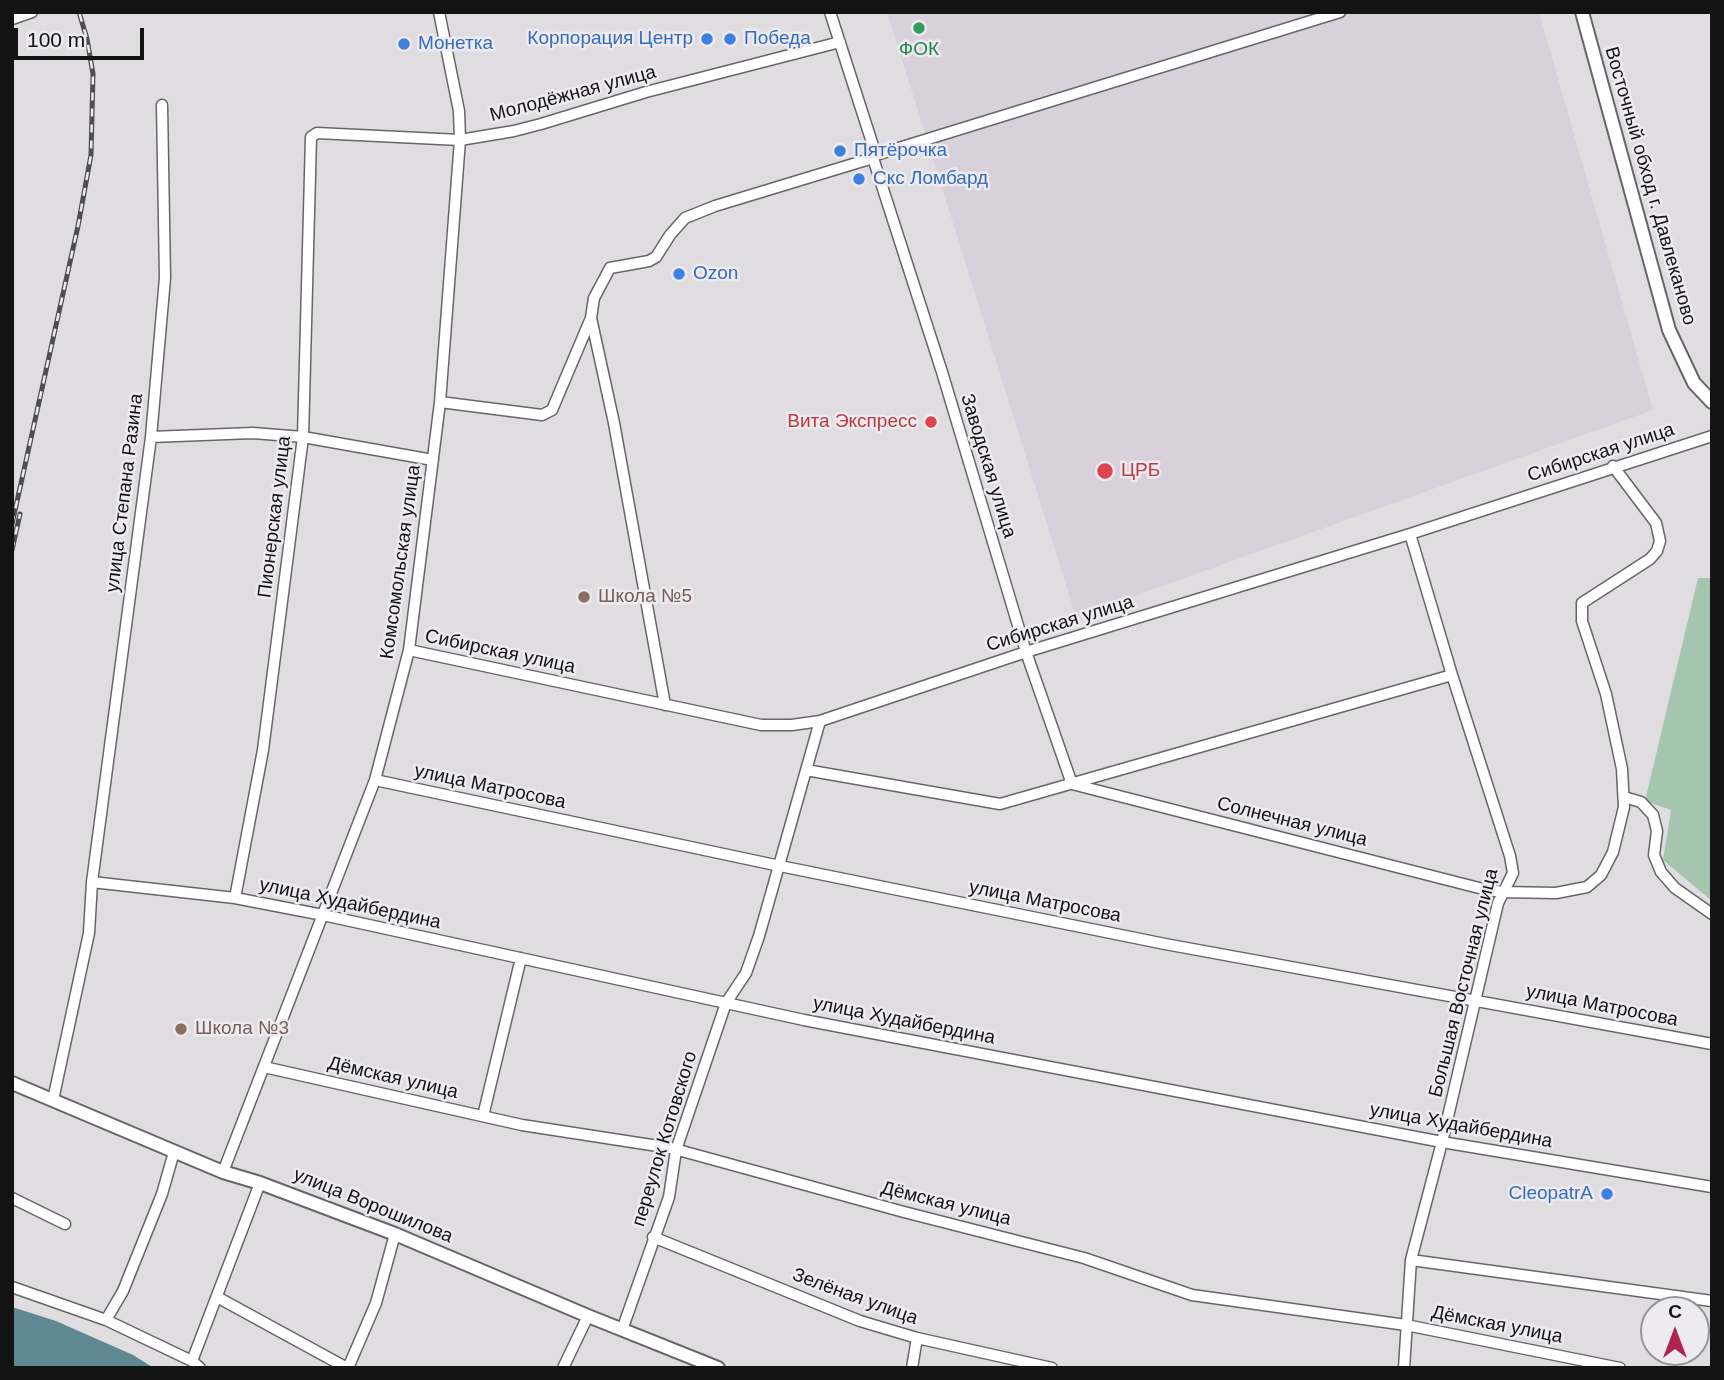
<!DOCTYPE html>
<html>
<head>
<meta charset="utf-8">
<style>
	body { margin:0 }
	#map { position:relative; width:1724px; height:1380px; overflow:hidden; background:#e0dde1; font-family:Arial,sans-serif }
	canvas { display:block }
	.frame { position:absolute; inset:0; border:14px solid #141314; pointer-events:none }
	.north { position:absolute; left:1640px; top:1296px; width:70px; height:70px; box-sizing:border-box; background:#edebef; border:2px solid #969597; border-radius:50%; rotate:0deg; font-size:19px; font-weight:700; line-height:28px; text-align:center; color:#141314 }
	.north::after { content:''; display:block; margin:auto; width:24px; height:32px; background:#b32352; clip-path:polygon(50% 0,100% 100%,50% 72%,0 100%) }
	.scale { position:absolute; left:14px; top:28px; width:130px; height:32px; box-sizing:border-box; border:4px solid #141314; border-top:0; padding-left:9px; font-size:21px; line-height:24px; white-space:nowrap; color:#141314; -webkit-text-stroke:5px #edebef; paint-order:stroke }
</style>
</head>
<body>
<div id="map">
<canvas width="1724" height="1380"></canvas>
<div class="frame"></div>
<div class="north">С</div>
<div class="scale">100 m</div>
</div>
<script>
const context = document.querySelector('canvas').getContext('2d');
context.lineJoin = 'round';
function fill(path, color) {
  context.fillStyle = color;
  context.fill(path, 'evenodd');
}
function toPath(rows) {
  const path = new Path2D();
  for (const r of rows) {
    path.moveTo(r[0], r[1]);
    for (let i = 2; i < r.length; i += 2) path.lineTo(r[i], r[i + 1]);
  }
  return path;
}
function trace(path, color, width, dash) {
  context.strokeStyle = color;
  context.lineWidth = width;
  context.lineCap = dash ? 'butt' : 'round';
  context.setLineDash(dash || []);
  context.stroke(path);
}
function label(font, color, halo, rows, align = 'center') {
  context.font = font + ' Arial,sans-serif';
  context.lineWidth = 5;
  context.setLineDash([]);
  context.textBaseline = 'middle';
  context.strokeStyle = halo;
  context.fillStyle = color;
  for (const [text, x, y, turn = 0] of rows) {
    context.save();
    context.translate(x, y);
    context.rotate((+turn || 0) * Math.PI / 180);
    context.textAlign = isNaN(turn) ? turn : align;
    if (halo) context.strokeText(text, 0, 0);
    context.fillText(text, 0, 0);
    context.restore();
  }
}
const built = toPath([
	[887,12,1539,12,1653,410,1076,617]
]);
const green = toPath([
	[1698,578,1712,578,1712,901,1663,860,1671,810,1645,801]
]);
const water = toPath([
	[12,1307,56,1321,133,1355,154,1368,12,1368]
]);
const minor = toPath([
	[830,12,876,155,874,157],
	[12,19,32,12],
	[876,155,1340,12],
	[873,158,942,372,1026,652,1072,784],
	[440,402,542,415,552,410,591,318],
	[151,437,253,433,303,437,433,460],
	[409,650,761,725,792,725,820,721,1026,652,1410,534,1712,436],
	[665,705,614,423,591,318,594,298,610,268,649,261,656,257,670,235,685,218,715,206,873,158],
	[806,770,1000,804,1452,675],
	[375,780,780,866,1165,944,1712,1044],
	[1072,784,1483,889,1503,892,1556,893,1587,887,1601,875,1613,852,1624,807,1622,769,1606,694,1582,621,1582,603,1650,559,1657,551,1660,541,1656,523,1613,466],
	[1624,797,1641,802,1653,815,1657,831,1654,855,1661,872,1675,888,1712,914],
	[92,882,235,898,323,915,804,1020,1442,1142,1712,1187],
	[235,898,263,750,303,437,311,137,317,133,460,140,514,131,541,124,646,92,840,42],
	[264,1067,522,1125,671,1148,904,1212,1084,1258,1192,1295,1406,1325,1620,1368],
	[53,1100,89,933,92,882,151,437,165,278,162,105],
	[483,1116,521,958],
	[223,1172,375,780,409,650,440,402,460,140,459,111,439,12],
	[12,1198,65,1224],
	[653,1237,860,1321,917,1338,1052,1368],
	[1411,1260,1712,1301],
	[12,1287,106,1320,192,1361,200,1368],
	[217,1297,347,1368],
	[106,1320,123,1291,162,1194,174,1152],
	[622,1330,669,1197,676,1150,726,1003,746,973,759,936,820,721],
	[192,1361,260,1183],
	[348,1368,376,1303,395,1234],
	[563,1368,588,1316],
	[912,1368,917,1338],
	[1404,1368,1411,1260,1442,1142,1498,903,1513,873,1510,856,1452,675,1410,534]
]);
const tertiary = toPath([
	[1582,12,1669,330,1694,383,1712,402],
	[12,1083,223,1172,260,1183,395,1234,588,1316,718,1368]
]);
const rail = toPath([
	[12,524,78,226,91,155,93,74,87,39,79,12],
	[12,550,20,514]
]);
const markers = [
	[919,28,7,"#2e9e5b"],
	[707,39,7,"#3f7fe0"],
	[730,39,7,"#3f7fe0"],
	[404,44,7,"#3f7fe0"],
	[840,151,7,"#3f7fe0"],
	[859,179,7,"#3f7fe0"],
	[679,274,7,"#3f7fe0"],
	[931,422,7,"#e0444e"],
	[1105,471,9,"#e0444e"],
	[584,597,7,"#8d6e63"],
	[181,1029,7,"#8d6e63"],
	[1607,1194,7,"#3f7fe0"]
];
const shopNames = [
	["Корпорация Центр",693,39,"right"],
	["Победа",744,39],
	["Монетка",418,44],
	["Пятёрочка",854,151],
	["Скс Ломбард",873,179],
	["Ozon",693,274],
	["CleopatrA",1593,1194,"right"]
];
const leisureNames = [
	["ФОК",919,50]
];
const streetNames = [
	["Молодёжная улица",573,94,-15],
	["Восточный обход г. Давлеканово",1650,186,74],
	["Сибирская улица",1601,453,-18],
	["Заводская улица",988,466,73],
	["улица Степана Разина",125,493,-83],
	["Пионерская улица",275,517,-83],
	["Комсомольская улица",401,562,-82],
	["Сибирская улица",1060,624,-17],
	["Сибирская улица",500,652,12],
	["улица Матросова",490,787,12],
	["Солнечная улица",1292,822,14],
	["улица Матросова",1045,902,11],
	["улица Худайбердина",350,904,12],
	["Большая Восточная улица",1464,983,-76],
	["улица Матросова",1602,1006,11],
	["улица Худайбердина",904,1021,11],
	["Дёмская улица",393,1078,13],
	["улица Худайбердина",1461,1126,10],
	["переулок Котовского",665,1139,-73],
	["Дёмская улица",946,1204,14],
	["улица Ворошилова",373,1206,22],
	["Зелёная улица",855,1297,20],
	["Дёмская улица",1497,1325,11]
];
const healthNames = [
	["Вита Экспресс",917,422],
	["ЦРБ",1121,471,"left"]
];
const educationNames = [
	["Школа №5",598,597],
	["Школа №3",195,1029]
];
fill(built, '#d8d0db');
fill(green, '#a5c5af');
fill(water, '#5f8992');
trace(minor, '#676568', 13);
trace(tertiary, '#676568', 16);
trace(minor, '#fff', 10);
trace(tertiary, '#fff', 12);
trace(rail, '#4f4e4f', 5);
trace(rail, '#edebef', 2.5, [8]);
for (const [x, y, r, color] of markers) {
  const dot = new Path2D();
  dot.arc(x, y, r, 0, 2 * Math.PI);
  context.fillStyle = color;
  context.fill(dot);
  trace(dot, '#edebef', 2.5);
}
label('19px', '#366cbe', '#edebef', shopNames, 'left');
label('19px', '#27864d', '#edebef', leisureNames);
label('19px', '#141314', '#edebef', streetNames);
label('19px', '#be3a42', '#edebef', healthNames, 'right');
label('19px', '#785e54', '#edebef', educationNames, 'left');
</script>
</body>
</html>
